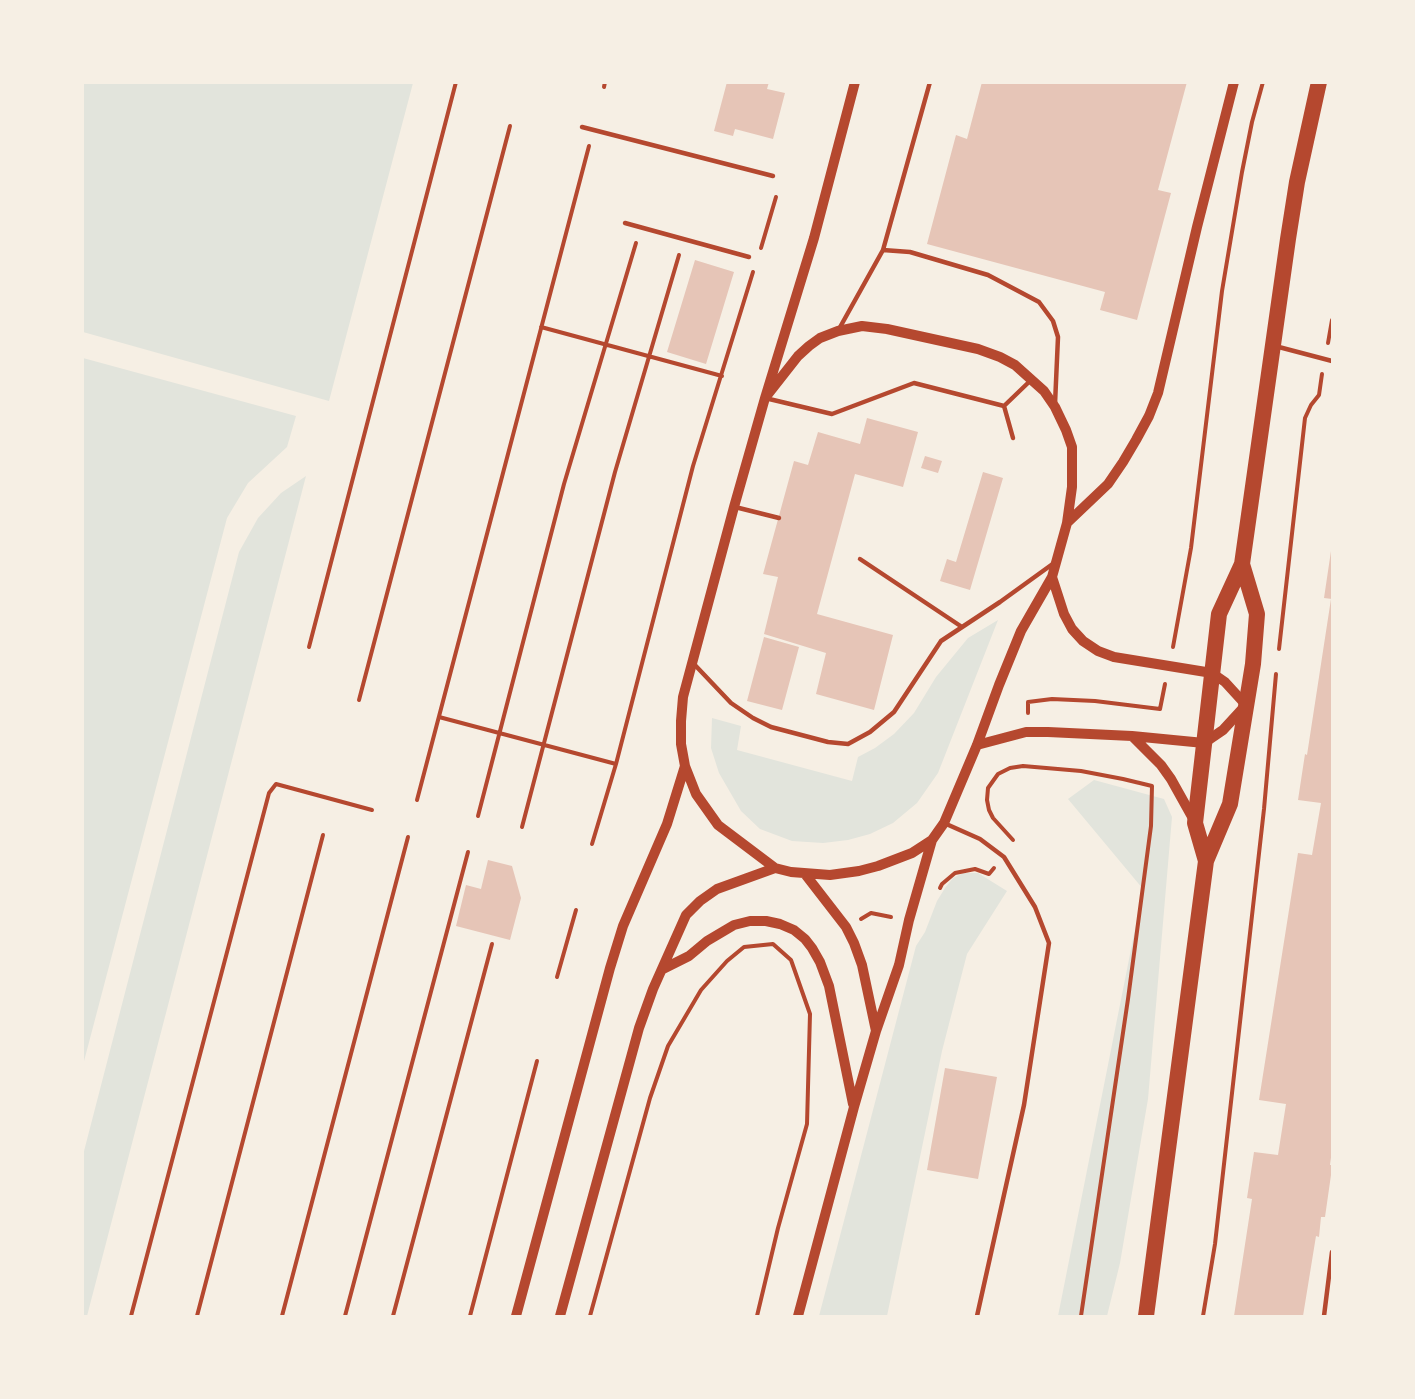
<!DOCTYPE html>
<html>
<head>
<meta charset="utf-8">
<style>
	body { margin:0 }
	#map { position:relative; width:1415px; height:1399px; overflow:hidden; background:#f6efe4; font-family:Montserrat,sans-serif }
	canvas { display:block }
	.frame { position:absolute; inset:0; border:84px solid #f6efe4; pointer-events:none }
</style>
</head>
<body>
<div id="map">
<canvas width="1415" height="1399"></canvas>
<div class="frame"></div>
</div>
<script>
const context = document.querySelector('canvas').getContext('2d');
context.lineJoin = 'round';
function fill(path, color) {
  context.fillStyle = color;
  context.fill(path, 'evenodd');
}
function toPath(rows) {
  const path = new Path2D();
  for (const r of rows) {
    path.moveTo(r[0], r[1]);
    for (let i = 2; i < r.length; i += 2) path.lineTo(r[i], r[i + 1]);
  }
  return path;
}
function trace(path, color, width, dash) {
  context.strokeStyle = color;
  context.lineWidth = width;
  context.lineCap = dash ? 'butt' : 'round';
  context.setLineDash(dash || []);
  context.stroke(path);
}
const green = toPath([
	[82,83,413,83,329,401,83,332],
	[83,358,296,416,287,447,248,483,227,518,83,1065],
	[306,476,87,1316,83,1316,83,1155,239,552,258,518,281,493],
	[998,620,938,773,917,803,893,823,870,834,848,840,823,843,792,841,760,829,741,811,719,773,711,748,712,718,741,726,737,750,852,781,858,757,875,748,894,734,914,713,936,677,968,638],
	[1094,780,1164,799,1172,817,1148,1099,1120,1263,1107,1316,1058,1316,1143,889,1068,799],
	[963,873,978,873,1007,891,967,954,942,1051,887,1316,819,1316,916,946,925,932,937,901,945,888,953,878]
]);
const building = toPath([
	[727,82,769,82,767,89,785,93,773,139,735,129,733,136,714,131],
	[982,82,1187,82,1158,190,1171,193,1137,320,1100,310,1105,292,927,244,956,135,967,139],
	[695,260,734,272,706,364,667,352],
	[867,418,918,432,903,487,855,474,817,614,893,635,874,710,816,694,826,653,764,634,778,577,763,574,794,461,808,465,818,432,860,444],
	[925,456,942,461,938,473,921,468],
	[983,472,1003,478,970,590,940,581,947,559,956,562],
	[1331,551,1332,551,1332,599,1324,598],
	[1331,599,1332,599,1332,1150,1330,1165,1332,1165,1332,1168,1325,1217,1321,1217,1319,1237,1316,1236,1303,1316,1234,1316,1252,1199,1247,1198,1254,1152,1278,1155,1286,1104,1259,1100,1298,853,1312,855,1321,803,1298,800,1305,754,1307,755],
	[764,637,799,647,782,710,747,701],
	[488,860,512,866,521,898,510,940,456,926,466,885,481,889],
	[945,1068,997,1077,978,1179,927,1170]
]);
const path = toPath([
	[604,87,605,82],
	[761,248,776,197],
	[541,327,722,376],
	[1328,343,1332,320],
	[309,647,456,82],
	[1173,647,1191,548,1222,291,1242,172,1252,122,1263,82],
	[1279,649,1305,418,1311,405,1319,395,1322,374],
	[359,700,510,126],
	[1028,713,1028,702,1052,699,1095,701,1160,709,1165,684],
	[439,717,616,764],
	[417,800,589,146],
	[478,816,564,484,636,243],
	[522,827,615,472,679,255],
	[1013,840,993,818,989,810,987,800,988,788,998,774,1010,768,1023,766,1081,771,1123,779,1152,786,1151,826,1128,999,1081,1316],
	[592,844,616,764,693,466,753,272],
	[940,888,942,884,955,873,975,869,989,874,994,868],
	[861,919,871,913,891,917],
	[557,977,576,910],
	[131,1316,269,793,276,784,372,810],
	[197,1316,323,835],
	[282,1316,408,837],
	[345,1316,468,852],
	[393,1316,492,944],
	[470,1316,537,1061],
	[590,1316,650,1098,668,1046,701,990,727,961,744,947,773,944,791,960,810,1014,807,1124,778,1228,757,1316],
	[1203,1316,1215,1244,1264,809,1276,674]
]);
const service = toPath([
	[582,127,773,176],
	[625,223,749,257],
	[883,250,910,252,988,275,1039,302,1053,321,1058,337,1055,404],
	[839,329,883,250,930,82],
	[1275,346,1332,361],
	[765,398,832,414,914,383,1004,406,1013,438],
	[1004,406,1030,381],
	[735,507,779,518],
	[860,559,962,627],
	[693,663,731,703,753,718,771,727,828,742,848,744,870,732,894,712,941,641,1000,602,1054,563],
	[944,823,980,839,1004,857,1035,907,1049,943,1024,1105,977,1316],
	[1324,1316,1332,1252]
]);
const tertiary = toPath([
	[765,398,798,356,809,346,820,338,838,331,862,326,887,329,978,349,1000,357,1015,365,1044,391,1055,407,1066,430,1072,447,1072,487,1067,523,1052,577,1021,631,999,685,977,745,944,823,932,840,912,853,878,866,859,871,830,875,791,872,775,868,718,825,696,794,685,766,681,744,681,721,683,697,734,507,765,398,814,238,855,82],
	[1067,523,1108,484,1123,462,1136,440,1149,416,1158,393,1197,227,1234,82],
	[1132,736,1161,765,1171,779,1195,822],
	[977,745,1026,732,1048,732,1132,736,1204,743,1223,730,1246,705,1225,682,1212,673,1114,657,1098,651,1083,641,1072,629,1064,614,1052,577],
	[805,874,846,927,854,943,862,965,876,1031],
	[663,969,689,956,707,941,734,925,750,921,766,921,780,924,794,930,805,939,812,948,820,962,829,986,853,1104],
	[516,1316,610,968,623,926,667,824,685,766],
	[560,1316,639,1028,653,989,686,915,700,901,717,889,775,868],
	[798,1316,854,1107,876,1031,899,965,909,920,932,840]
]);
const trunk = toPath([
	[1206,861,1195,823,1219,614,1242,564,1288,239,1297,182,1319,82],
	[1146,1316,1206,861,1230,804,1253,664,1257,614,1242,564]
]);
fill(green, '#e2e4dc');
fill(building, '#e6c5b7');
trace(path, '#b5482f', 4);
trace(service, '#b5482f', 4.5);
trace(tertiary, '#b5482f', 10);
trace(trunk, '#b5482f', 16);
</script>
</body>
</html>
